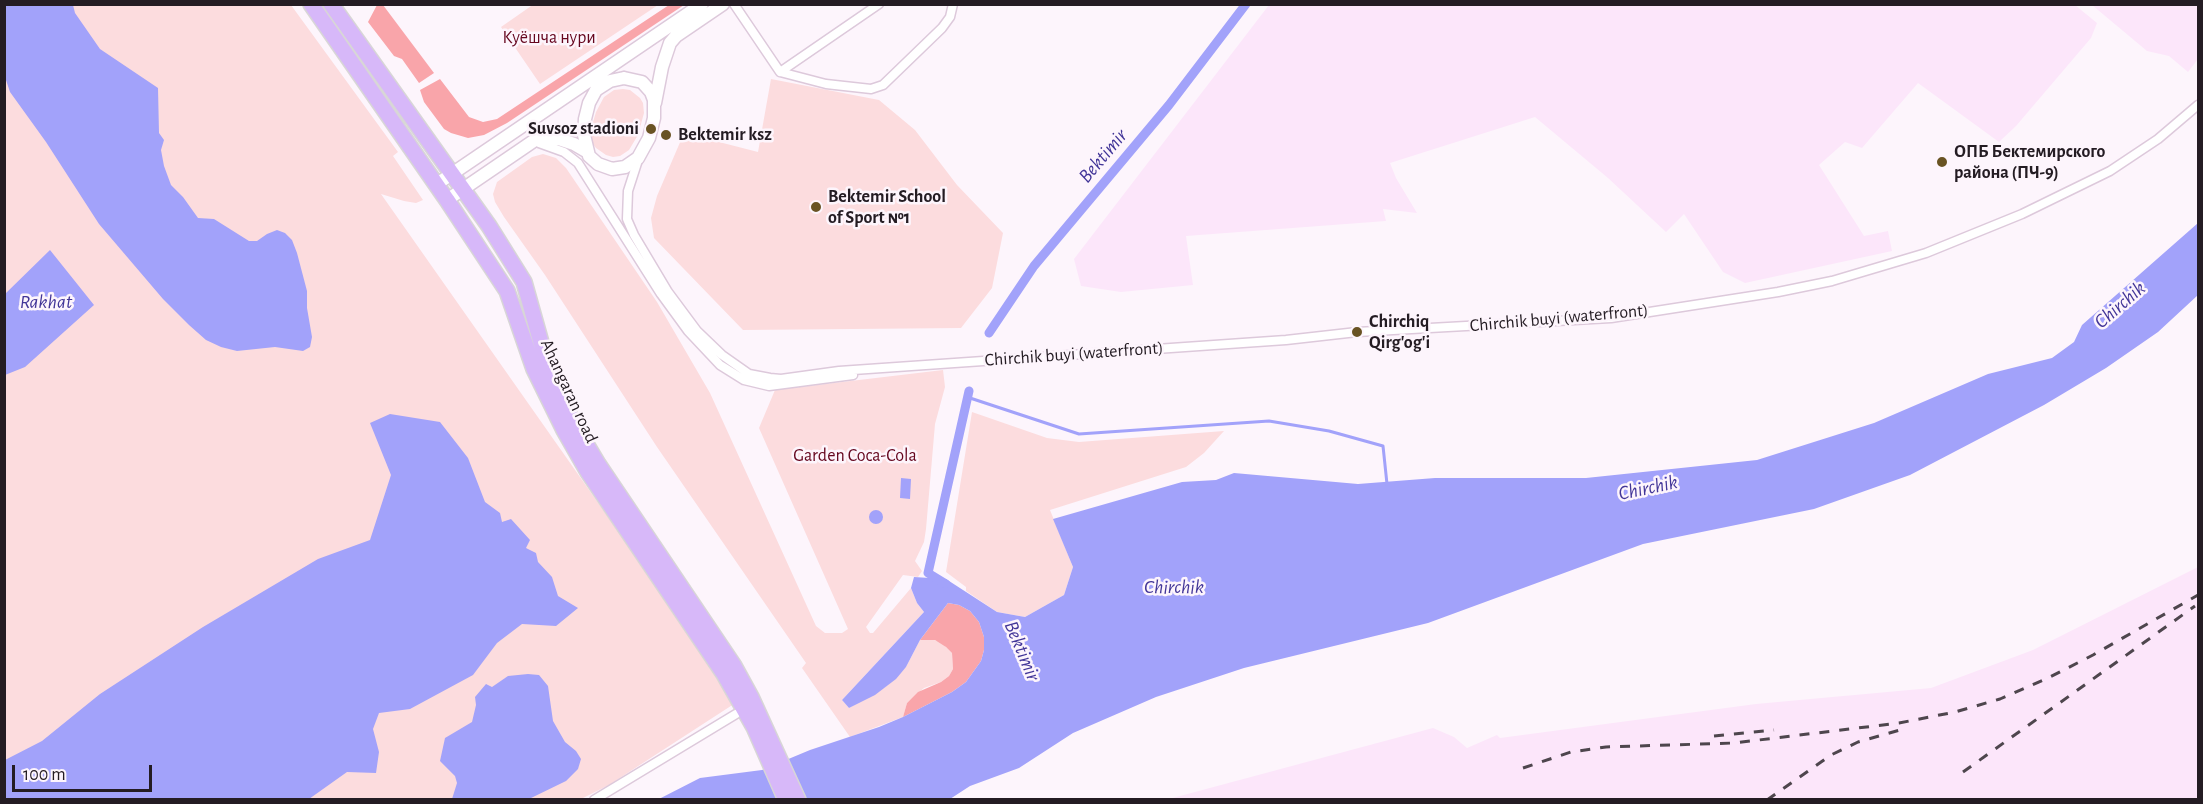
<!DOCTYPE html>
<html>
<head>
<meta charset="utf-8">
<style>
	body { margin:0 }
	#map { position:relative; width:2203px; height:804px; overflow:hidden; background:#fdf5fc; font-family:"Alegreya Sans",sans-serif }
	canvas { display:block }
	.frame { position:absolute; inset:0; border:6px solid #241c23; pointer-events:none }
	.scale { position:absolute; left:12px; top:765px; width:140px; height:27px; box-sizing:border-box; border:3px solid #241c23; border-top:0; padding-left:8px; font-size:18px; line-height:21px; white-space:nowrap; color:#241c23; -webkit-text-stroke:4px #fdf5fc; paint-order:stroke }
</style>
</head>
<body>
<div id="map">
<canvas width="2203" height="804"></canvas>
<div class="frame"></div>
<div class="scale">100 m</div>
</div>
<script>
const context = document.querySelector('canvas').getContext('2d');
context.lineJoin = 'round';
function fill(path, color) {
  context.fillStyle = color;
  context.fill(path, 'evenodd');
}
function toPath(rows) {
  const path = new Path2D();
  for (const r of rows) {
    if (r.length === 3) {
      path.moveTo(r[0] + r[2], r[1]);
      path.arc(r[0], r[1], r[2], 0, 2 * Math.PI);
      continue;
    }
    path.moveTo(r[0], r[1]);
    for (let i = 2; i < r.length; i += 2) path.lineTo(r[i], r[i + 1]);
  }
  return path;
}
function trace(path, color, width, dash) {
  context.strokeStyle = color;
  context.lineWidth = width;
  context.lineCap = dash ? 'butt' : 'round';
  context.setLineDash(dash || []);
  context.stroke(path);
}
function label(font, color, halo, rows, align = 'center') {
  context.font = font + ' "Alegreya Sans",sans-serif';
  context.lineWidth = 5;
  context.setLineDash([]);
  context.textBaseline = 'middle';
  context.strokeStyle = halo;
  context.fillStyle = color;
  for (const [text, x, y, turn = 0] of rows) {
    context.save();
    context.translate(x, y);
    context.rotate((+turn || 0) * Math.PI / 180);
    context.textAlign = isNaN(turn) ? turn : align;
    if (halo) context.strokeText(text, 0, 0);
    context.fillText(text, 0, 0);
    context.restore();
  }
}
const built = toPath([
	[2075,5,2097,23,2091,38,2016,126,1999,142,1918,83,1862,148,1845,142,1819,165,1864,236,1888,231,1892,251,1745,283,1723,272,1684,214,1666,232,1608,178,1535,117,1390,163,1396,178,1417,213,1383,209,1386,221,1186,236,1193,285,1121,292,1081,286,1074,259,1269,5],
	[2092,5,2198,5,2198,59,2188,72,2169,56,2147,51],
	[2198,567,2198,799,1169,799,1433,728,1454,737,1467,748,1497,735,1500,738,1756,704,1931,688,2033,650]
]);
const green = toPath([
	[534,4,658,4,658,5,540,84,501,27],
	[5,5,291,5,398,152,393,156,423,200,416,203,404,201,381,194,715,669,737,702,609,785,581,799,5,800],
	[771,79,879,100,915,130,957,185,1003,233,992,288,961,328,743,330,654,238,651,218,657,196,684,133,758,152],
	[623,89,630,90,640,98,643,103,644,113,638,135,629,150,620,156,613,157,606,155,596,148,592,143,591,129,596,112,604,97,614,90],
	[543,154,556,158,566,168,657,302,710,393,816,626,825,633,842,633,848,629,759,428,775,390,943,370,945,387,935,424,926,529,924,542,915,561,922,571,918,577,903,575,866,627,870,633,873,633,911,588,917,603,924,612,842,700,849,708,885,687,906,667,920,640,928,638,941,642,952,653,953,669,949,676,941,682,924,688,907,703,903,717,850,737,802,668,806,663,657,447,545,275,504,217,495,202,493,194,497,182,532,157],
	[972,412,1047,438,1079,442,1224,431,1204,453,1186,467,1050,510,1073,567,1064,595,1025,617,997,612,966,591,966,587,946,572]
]);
const forest = toPath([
	[377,5,383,5,434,73,419,83,402,59,394,56,368,22],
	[669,5,684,5,507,123,484,135,468,138,451,133,444,129,424,102,420,90,440,79,469,117,483,122,497,119],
	[948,603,959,605,970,611,979,622,984,637,984,650,981,661,966,682,952,692,903,717,907,703,918,692,941,682,949,676,953,669,952,653,946,647,935,640,920,640]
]);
const water = toPath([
	[5,4,73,5,75,13,100,49,158,88,159,133,164,140,161,150,164,166,171,185,183,197,198,218,214,219,249,241,257,241,267,234,277,230,285,233,292,240,297,253,307,291,307,308,312,337,310,347,303,351,275,347,237,351,221,347,206,340,189,325,163,299,99,224,46,142,10,92,5,77],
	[2198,223,2198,295,2158,332,2106,368,2044,405,1910,475,1814,509,1643,544,1428,623,1244,668,1156,697,1073,733,1019,768,970,786,950,799,657,800,700,778,762,770,810,750,879,727,903,717,952,692,966,682,981,661,984,650,984,637,979,622,970,611,959,605,948,603,920,640,906,667,896,679,875,695,849,708,842,700,924,612,917,603,911,588,914,577,946,579,997,612,1025,617,1064,595,1073,567,1053,519,1182,482,1216,480,1234,473,1358,484,1435,478,1586,478,1757,460,1874,423,1988,374,2052,358,2074,342,2082,325],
	[50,250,94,305,25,367,5,375,5,294],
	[390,414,440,422,468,458,485,502,500,513,502,522,511,519,530,540,526,548,536,553,538,562,552,577,558,596,578,608,556,626,522,624,497,643,473,675,410,709,379,713,373,729,379,752,376,773,347,772,309,799,5,799,5,760,42,741,100,694,203,627,318,559,370,540,391,475,370,423],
	[901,478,911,479,910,499,900,498],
	[876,517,7],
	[528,674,539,675,548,686,553,721,565,742,576,751,581,759,578,769,566,781,529,799,452,799,457,783,455,776,440,761,445,738,472,722,476,705,475,697,486,684,492,687,508,676]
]);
const stream = toPath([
	[967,397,1079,434,1269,421,1329,431,1383,446,1387,484]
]);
const canal = toPath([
	[989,333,1034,266,1169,105,1246,4],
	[946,584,928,573,969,391]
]);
const street = toPath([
	[734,4,780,72,826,84,871,89,883,85,942,28,950,17,953,4],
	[780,72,879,4],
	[539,143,564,152,578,163,661,294,688,331,720,365,744,380,769,386,853,375],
	[639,157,628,191,627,219,634,235,668,292,697,331,722,355,749,374,770,378,781,379,839,371,1286,340,1357,332,1611,318,1778,292,1832,281,1926,253,2022,214,2110,171,2158,139,2198,105],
	[594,800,736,714]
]);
const secondary = toPath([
	[624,78,642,82,651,92,654,100,654,118,649,138,638,158,625,167,612,169,598,164,589,156,584,135,585,119,589,103,596,90,610,81,624,78],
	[655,103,662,67,670,43,676,36,723,4],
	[437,184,702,4],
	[447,200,535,140,559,139,574,144,586,151]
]);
const highway = toPath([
	[311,4,447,200,507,291,534,369,564,430,588,472,724,674,754,727,786,800],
	[331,4,489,226,524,282,547,364,557,391,573,422,598,464,734,666,751,697,798,800]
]);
const rail = toPath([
	[1714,736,1774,730],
	[1523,768,1571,752,1606,747,1734,743,1899,723,1955,712,2000,699,2048,678,2093,655,2198,595],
	[1963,772,2195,606],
	[1767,800,1831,755,1858,742,1900,730]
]);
const markers = [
	[651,129,6,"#695323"],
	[666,135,6,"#695323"],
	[1942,162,6,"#695323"],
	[816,207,6,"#695323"],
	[1357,332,6,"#695323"]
];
const parkNames = [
	["Куёшча нури",549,38],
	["Garden Coca-Cola",855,456]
];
const poiNames = [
	["Suvsoz stadioni",639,129,"right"],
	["Bektemir ksz",678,135],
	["ОПБ Бектемирского",1954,152],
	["района (ПЧ-9)",1954,173],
	["Bektemir School",828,197],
	["of Sport №1",828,218],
	["Chirchiq",1369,322],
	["Qirg'og'i",1369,343]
];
const streetNames = [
	["Chirchik buyi (waterfront)",1559,318,-5],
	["Chirchik buyi (waterfront)",1074,354,-4],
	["Ahangaran road",569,391,65]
];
const waterNames = [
	["Bektimir",1103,156,-50],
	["Rakhat",46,302],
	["Chirchik",2120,305,-41],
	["Chirchik",1648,488,-12],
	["Chirchik",1174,587],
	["Bektimir",1022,651,67]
];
fill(built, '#fce6fa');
fill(green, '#fcdcde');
fill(forest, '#f9a5aa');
fill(water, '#a2a2fa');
trace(stream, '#a2a2fa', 3);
trace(canal, '#a2a2fa', 9);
trace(street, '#ddc9db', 11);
trace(secondary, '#ddc9db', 15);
trace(highway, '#d8d6d7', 18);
trace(street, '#fff', 8);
trace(secondary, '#fff', 12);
trace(highway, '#d7b8f9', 15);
trace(rail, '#4e464d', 3, [10, 10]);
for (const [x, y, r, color] of markers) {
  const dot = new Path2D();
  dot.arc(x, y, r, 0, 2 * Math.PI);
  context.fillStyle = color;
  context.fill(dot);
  trace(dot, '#fdf5fc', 2);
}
label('18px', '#65061e', '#fdf5fc', parkNames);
label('bold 18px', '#241c23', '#fdf5fc', poiNames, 'left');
label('18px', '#241c23', '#fdf5fc', streetNames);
label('italic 20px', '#423598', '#fdf5fc', waterNames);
</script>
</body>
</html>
